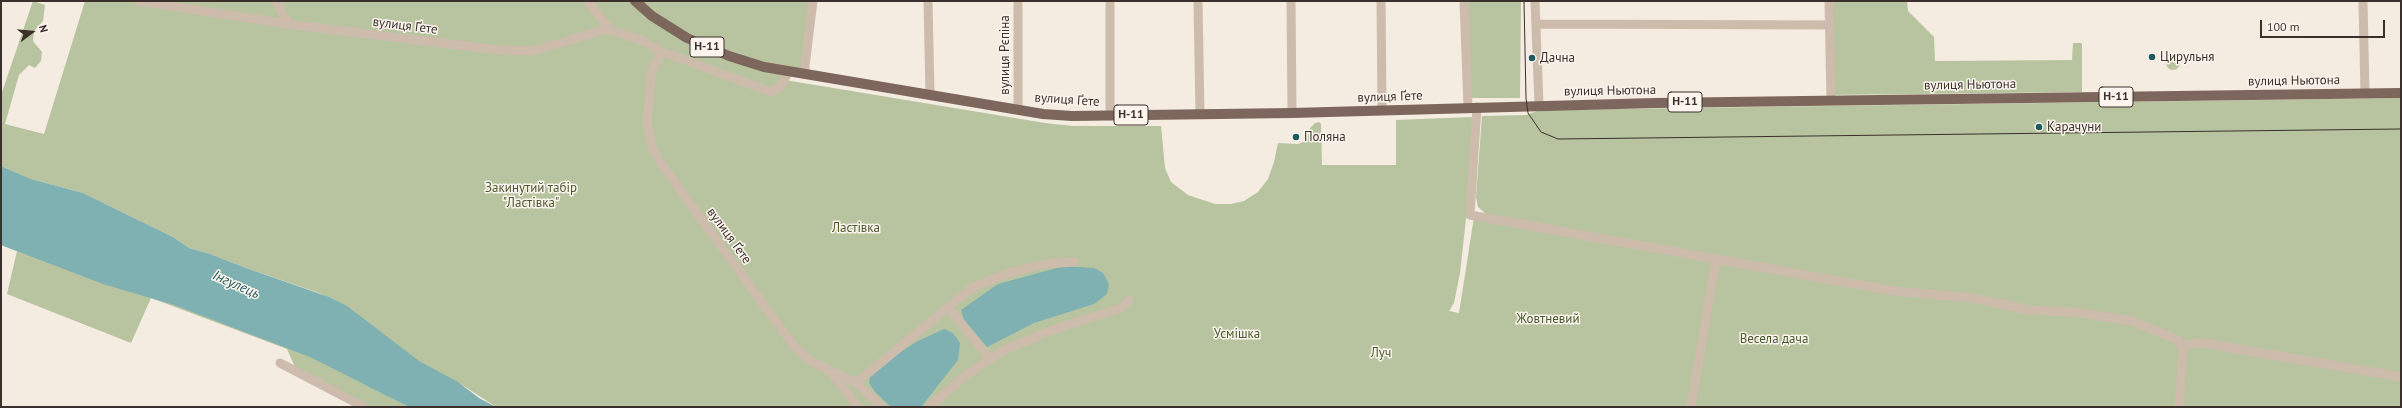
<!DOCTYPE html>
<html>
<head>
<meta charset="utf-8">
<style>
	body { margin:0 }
	#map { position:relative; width:2402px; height:408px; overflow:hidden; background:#f4ebe1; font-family:"PT Sans",sans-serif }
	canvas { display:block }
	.frame { position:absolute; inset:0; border:2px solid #3b302b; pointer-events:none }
	.north { position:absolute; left:12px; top:12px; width:40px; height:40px; -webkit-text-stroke:3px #fbf5ee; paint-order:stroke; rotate:74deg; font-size:11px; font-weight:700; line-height:16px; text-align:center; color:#3b302b }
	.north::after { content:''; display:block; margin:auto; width:14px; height:18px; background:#3b302b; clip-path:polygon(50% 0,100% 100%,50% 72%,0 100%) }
	.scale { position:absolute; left:2260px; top:20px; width:125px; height:18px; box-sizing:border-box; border:2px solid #3b302b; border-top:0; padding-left:5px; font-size:12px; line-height:14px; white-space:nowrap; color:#3b302b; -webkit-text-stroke:3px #fbf5ee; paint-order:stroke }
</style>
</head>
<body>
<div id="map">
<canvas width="2402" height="408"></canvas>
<div class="frame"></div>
<div class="north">N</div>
<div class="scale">100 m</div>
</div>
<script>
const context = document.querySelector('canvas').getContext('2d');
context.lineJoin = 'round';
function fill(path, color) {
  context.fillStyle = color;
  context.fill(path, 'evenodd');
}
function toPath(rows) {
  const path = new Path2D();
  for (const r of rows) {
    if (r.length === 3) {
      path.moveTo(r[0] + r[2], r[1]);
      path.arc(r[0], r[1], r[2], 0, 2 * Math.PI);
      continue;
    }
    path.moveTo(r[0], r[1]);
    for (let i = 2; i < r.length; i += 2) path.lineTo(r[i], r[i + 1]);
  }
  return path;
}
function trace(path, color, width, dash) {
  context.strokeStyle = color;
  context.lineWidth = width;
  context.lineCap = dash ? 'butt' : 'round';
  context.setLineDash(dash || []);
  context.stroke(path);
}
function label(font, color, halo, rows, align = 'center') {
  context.font = font + ' "PT Sans",sans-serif';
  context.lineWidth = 3;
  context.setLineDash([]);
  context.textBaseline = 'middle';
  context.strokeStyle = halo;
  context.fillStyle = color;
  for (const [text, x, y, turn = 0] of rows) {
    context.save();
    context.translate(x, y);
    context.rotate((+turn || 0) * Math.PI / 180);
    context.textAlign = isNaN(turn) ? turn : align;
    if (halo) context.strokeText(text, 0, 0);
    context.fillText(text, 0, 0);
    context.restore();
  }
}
const green = toPath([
	[33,1,45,5,43,21,34,31,33,41,42,52,41,61,35,68,29,65,19,75,5,124,44,134,85,1,813,1,804,74,789,72,785,80,1045,123,1073,126,1161,126,1165,168,1171,182,1188,195,1215,204,1231,204,1244,201,1258,192,1268,179,1274,162,1278,143,1298,144,1306,141,1310,128,1315,123,1319,122,1321,124,1322,165,1396,165,1396,120,1472,117,1473,156,1460,273,1454,303,1449,311,1459,313,1474,217,1486,214,1478,207,1476,197,1482,116,1526,115,1540,110,2401,98,2401,407,496,407,461,384,422,368,322,294,246,268,210,254,189,248,173,237,83,193,31,179,1,166,1,95],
	[1468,1,1521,1,1520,98,1470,98],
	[1829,1,1907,1,1908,11,1934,37,1935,61,2072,60,2073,43,2082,43,2082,92,1831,95],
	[2173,63,7],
	[1,213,147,269,409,407,364,407,297,372,287,349,151,298,131,343,7,294,17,251,1,245]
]);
const water = toPath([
	[1,166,31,179,83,193,173,237,189,248,210,254,246,268,329,297,347,306,419,361,458,382,479,398,496,407,409,407,310,357,174,305,103,284,1,245],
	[1064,266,1094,268,1103,273,1109,284,1107,294,1094,304,1034,323,987,347,964,320,961,310,998,284],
	[944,329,953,333,960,343,958,360,921,407,891,407,875,392,869,383,870,376,894,356,918,341]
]);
const minor = toPath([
	[138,1,294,25,499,50,534,51,599,31,610,30,643,41,663,52,771,92,780,87,789,71],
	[276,1,288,23],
	[588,1,610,30],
	[928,1,930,94],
	[1018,1,1018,110],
	[1110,1,1110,116],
	[1198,1,1200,114],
	[1291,1,1292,113],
	[1381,1,1382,110],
	[1464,1,1468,107],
	[1535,1,1539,105],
	[1829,1,1831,100],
	[2363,1,2365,94],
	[1537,24,1829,25],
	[663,52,654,66,651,77,647,122,652,147,662,165,793,345,809,360,830,371,858,407],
	[804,74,813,1],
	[1477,107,1470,215,1894,291,1972,298,2029,310,2073,312,2132,321,2178,340,2183,349,2179,407],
	[2181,345,2203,343,2401,377],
	[990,359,1004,350,1055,329,1122,308,1129,300],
	[280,363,364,407],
	[833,372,856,383,882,407],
	[856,383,973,287,1009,273,1045,264,1074,262],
	[929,407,966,375,990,359,948,307],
	[1691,407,1716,260]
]);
const major = toPath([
	[635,1,652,16,687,38,729,56,764,67,1043,114,1072,116,1292,113,1655,103,2401,93]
]);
const tram = toPath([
	[1524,1,1526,98,1528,113,1541,132,1558,139,2401,129]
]);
const markers = [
	[2152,57,4,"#1f5a5e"],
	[1532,58,4,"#1f5a5e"],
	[2039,127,4,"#1f5a5e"],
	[1296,137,4,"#1f5a5e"]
];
const shields = [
	[707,47,34],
	[2116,97,34],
	[1685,102,34],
	[1131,115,34]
];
const shieldNames = [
	["Н-11",707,47],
	["Н-11",2116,97],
	["Н-11",1685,102],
	["Н-11",1131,115]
];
const streetNames = [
	["вулиця Ґете",405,26,7],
	["вулиця Рєпіна",1005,55,-90],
	["вулиця Ньютона",2294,81,-1],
	["вулиця Ньютона",1970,85,-1],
	["вулиця Ньютона",1610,91,-1],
	["вулиця Ґете",1390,97,-2],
	["вулиця Ґете",1067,100,4],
	["вулиця Ґете",729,236,54]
];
const poiNames = [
	["Цирульня",2160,57],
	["Дачна",1540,58],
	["Карачуни",2047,127],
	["Поляна",1304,137]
];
const parkNames = [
	["Закинутий табір",531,188],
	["\"Ластівка\"",531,203],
	["Ластівка",856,228],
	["Жовтневий",1548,319],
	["Усмішка",1237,334],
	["Весела дача",1774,339],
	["Луч",1381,353]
];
const waterNames = [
	["Інгулець",236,285,24]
];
fill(green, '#b8c4a0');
fill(water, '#7fb0b2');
trace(minor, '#cdbbac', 9);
trace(major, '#7d675c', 10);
trace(tram, '#3b302b', 1);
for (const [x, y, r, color] of markers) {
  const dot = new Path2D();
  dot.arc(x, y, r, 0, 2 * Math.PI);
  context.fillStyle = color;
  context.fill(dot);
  trace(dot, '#fbf5ee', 1.5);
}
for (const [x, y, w] of shields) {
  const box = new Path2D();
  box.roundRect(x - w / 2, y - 10, w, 20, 3);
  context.fillStyle = '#fbf5ee';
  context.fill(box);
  trace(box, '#3b302b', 1);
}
label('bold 12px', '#3b302b', null, shieldNames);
label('13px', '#3b302b', '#fbf5ee', streetNames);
label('13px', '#3b302b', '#fbf5ee', poiNames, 'left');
label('13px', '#4a5a2e', '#fbf5ee', parkNames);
label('italic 14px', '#1f5a5e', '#fbf5ee', waterNames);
</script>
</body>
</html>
